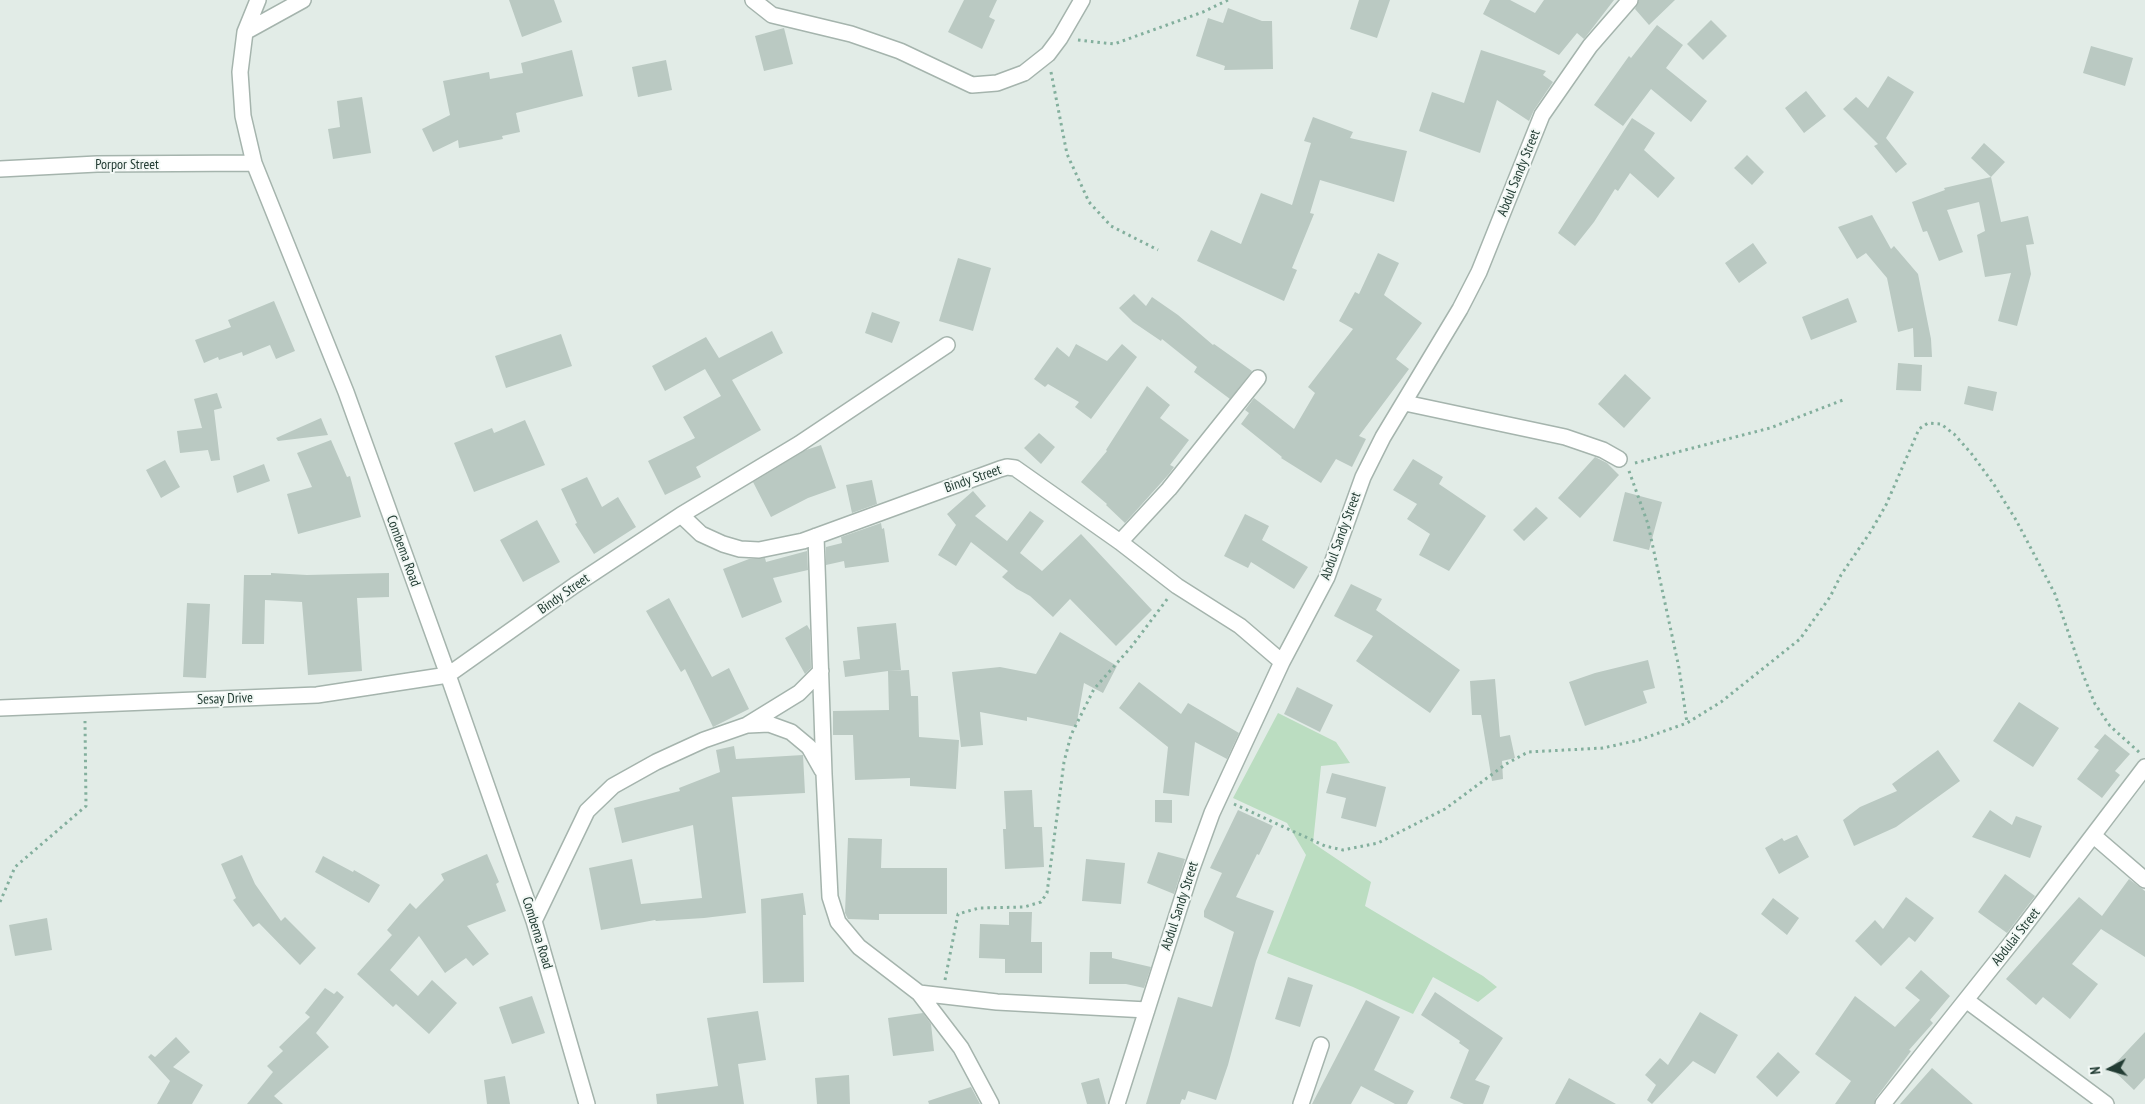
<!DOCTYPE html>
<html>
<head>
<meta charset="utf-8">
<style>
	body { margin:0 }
	#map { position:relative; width:2145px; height:1104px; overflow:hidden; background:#e2ece7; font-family:"PT Sans Narrow",sans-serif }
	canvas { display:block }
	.north { position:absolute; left:2085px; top:1044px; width:50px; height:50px; -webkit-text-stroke:4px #f2f8f5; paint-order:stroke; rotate:264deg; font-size:14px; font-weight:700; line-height:20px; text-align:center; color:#223c33 }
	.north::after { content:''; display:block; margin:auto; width:18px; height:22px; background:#223c33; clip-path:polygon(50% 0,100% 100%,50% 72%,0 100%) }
</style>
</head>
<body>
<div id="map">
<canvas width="2145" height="1104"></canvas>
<div class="north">N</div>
</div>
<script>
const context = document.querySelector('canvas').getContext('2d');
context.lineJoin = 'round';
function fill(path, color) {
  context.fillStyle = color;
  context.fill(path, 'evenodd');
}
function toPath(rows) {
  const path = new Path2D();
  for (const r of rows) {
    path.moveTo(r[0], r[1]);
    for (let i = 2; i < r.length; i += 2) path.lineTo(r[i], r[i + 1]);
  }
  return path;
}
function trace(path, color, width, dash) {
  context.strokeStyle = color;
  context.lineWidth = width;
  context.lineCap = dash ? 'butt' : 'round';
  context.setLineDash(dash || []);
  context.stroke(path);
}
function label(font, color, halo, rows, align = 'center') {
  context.font = font + ' "PT Sans Narrow",sans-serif';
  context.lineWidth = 4;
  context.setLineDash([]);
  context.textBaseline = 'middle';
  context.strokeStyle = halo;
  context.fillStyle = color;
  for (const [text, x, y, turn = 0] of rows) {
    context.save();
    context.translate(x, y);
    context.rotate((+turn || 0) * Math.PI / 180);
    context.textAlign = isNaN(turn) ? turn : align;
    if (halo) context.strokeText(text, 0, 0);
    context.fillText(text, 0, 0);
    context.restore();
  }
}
const green = toPath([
	[1278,713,1336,742,1350,763,1321,766,1313,843,1371,882,1365,906,1483,976,1497,987,1478,1002,1433,977,1413,1014,1353,987,1267,953,1306,855,1287,823,1233,798]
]);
const building = toPath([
	[509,0,554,0,562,22,522,37],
	[964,0,997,0,989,17,995,20,982,49,948,32],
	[1359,0,1390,0,1377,38,1350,29],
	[1490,0,1510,0,1535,13,1544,0,1614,0,1584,39,1577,33,1559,55,1483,14],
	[1639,0,1675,0,1649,25,1635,9],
	[1228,8,1262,21,1272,21,1273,69,1224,70,1225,66,1196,56,1208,18,1223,23],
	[1711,20,1727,36,1703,60,1687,44],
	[1657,25,1683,45,1666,68,1707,101,1691,122,1651,89,1623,126,1594,105,1629,56,1631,58],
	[784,28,793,64,764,71,755,36],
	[2091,46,2133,58,2125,86,2083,73],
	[572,50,583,96,516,113,520,132,502,136,503,139,459,148,458,140,433,152,422,129,450,115,443,81,489,72,490,79,523,73,521,63],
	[1481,50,1546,71,1543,75,1553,82,1534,110,1529,121,1497,100,1480,153,1419,131,1432,92,1464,103],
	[666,60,672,90,638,97,632,67],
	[1888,76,1914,92,1886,138,1907,164,1896,173,1874,146,1878,144,1843,109,1856,97,1868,108],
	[1806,91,1826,116,1804,133,1785,108],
	[362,97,371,153,333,159,328,129,340,127,337,101],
	[1313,117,1353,132,1350,138,1407,151,1394,202,1320,180,1310,213,1314,214,1292,268,1297,270,1284,301,1197,261,1211,230,1241,244,1261,193,1292,205,1311,143,1304,141],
	[1632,118,1655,133,1644,150,1675,178,1658,198,1630,173,1618,191,1615,189,1594,222,1575,246,1558,233],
	[1984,143,2005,162,1991,177,1971,158],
	[1747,155,1764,172,1752,185,1734,168],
	[1991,177,2001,222,2028,216,2034,244,2026,245,2031,274,2017,326,1998,321,2011,273,1985,277,1977,235,1985,231,1979,202,1947,210,1963,252,1939,261,1927,231,1923,232,1912,202,1945,190,1944,188],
	[1872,215,1891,249,1894,246,1918,274,1931,339,1932,357,1914,357,1913,328,1898,332,1887,278,1866,253,1857,259,1838,227],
	[1753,243,1767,263,1739,283,1725,263],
	[1378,253,1399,263,1384,295,1422,323,1396,359,1409,369,1359,436,1366,439,1352,467,1336,459,1321,483,1281,458,1282,457,1241,424,1249,413,1245,410,1254,398,1294,429,1315,393,1308,387,1353,329,1339,321,1355,292,1359,294],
	[958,258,991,268,973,331,939,321],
	[1134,294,1146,306,1152,297,1178,315,1213,345,1214,344,1252,371,1230,399,1194,372,1197,367,1162,339,1161,341,1133,322,1119,308],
	[1848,298,1857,322,1811,340,1802,317],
	[274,301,295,351,276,359,270,345,243,356,242,352,219,360,218,357,204,363,195,340,231,327,228,320],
	[872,312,900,322,892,343,865,333],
	[772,331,783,353,732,380,761,430,696,467,701,477,665,495,648,461,695,438,683,417,721,396,705,369,665,391,652,366,706,337,719,358],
	[561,334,572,366,506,388,495,356],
	[1076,344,1107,361,1122,344,1137,357,1091,419,1075,407,1079,402,1048,384,1045,387,1034,379,1057,347,1069,357],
	[1898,363,1922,365,1921,391,1896,390],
	[1625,374,1651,398,1624,428,1598,404],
	[1147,386,1170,405,1160,418,1189,440,1170,465,1174,467,1169,474,1125,523,1106,505,1107,504,1081,482,1107,451,1106,450],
	[1968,386,1997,392,1993,411,1964,404],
	[217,393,222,408,214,410,220,460,211,461,208,450,180,453,177,431,202,428,194,399],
	[321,418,328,435,278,441,276,438],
	[525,420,545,465,474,492,454,443,492,428,494,433],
	[1039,433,1055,447,1041,464,1024,448],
	[331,440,347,477,350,476,361,517,298,534,287,494,312,487,297,453],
	[821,445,836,488,808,498,771,517,753,482,806,450],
	[1595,457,1607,463,1619,475,1580,518,1558,498],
	[1413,459,1443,477,1439,484,1486,516,1449,571,1419,555,1430,534,1407,519,1417,504,1393,490],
	[165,460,180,487,161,498,146,470],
	[264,464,270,481,237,493,233,476],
	[587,477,602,507,618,497,636,527,594,554,575,524,577,523,561,489],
	[872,480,877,504,852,513,846,485],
	[973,491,986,506,975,516,1007,541,1030,511,1044,521,1020,553,1042,571,1081,534,1152,610,1116,646,1070,599,1053,617,1030,596,1017,589,1002,577,1008,571,971,542,956,566,938,555,956,525,947,514],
	[1625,492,1662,502,1649,550,1613,541],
	[1536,507,1548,518,1524,541,1513,530],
	[1245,514,1269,526,1262,540,1308,567,1294,589,1251,562,1248,568,1224,556],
	[537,520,560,562,523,582,500,540],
	[881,523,882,529,884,528,889,562,845,568,844,561,826,565,826,547,842,543,841,537],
	[807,551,808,570,773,578,782,602,742,618,723,569,749,559,765,558,766,562],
	[271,573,307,575,389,573,389,597,357,598,362,671,308,675,302,602,265,600,264,644,242,644,244,575,271,575],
	[1351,584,1382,599,1376,610,1460,670,1430,713,1356,661,1373,636,1334,616],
	[669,598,712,677,729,668,749,709,713,727,685,669,681,672,646,611],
	[187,603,210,604,206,678,183,677],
	[896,623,901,670,888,671,909,670,911,696,918,696,919,737,959,740,956,789,910,786,910,778,855,780,853,735,833,735,833,711,889,710,888,671,845,677,843,661,860,659,857,627],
	[807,625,810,630,811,668,805,674,785,638],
	[1060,632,1117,666,1103,693,1084,683,1076,727,1027,717,1027,721,980,712,983,745,961,747,952,672,1000,667,1036,674],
	[1648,660,1655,688,1643,691,1647,703,1585,726,1569,682,1595,673],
	[1495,679,1500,737,1510,735,1515,758,1502,761,1503,779,1492,781,1481,715,1472,715,1470,681],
	[1139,682,1181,714,1188,703,1239,733,1227,759,1195,742,1189,796,1163,793,1168,747,1119,708],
	[1297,687,1333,705,1320,732,1284,714],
	[2019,702,2059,728,2033,767,1993,741],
	[2105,734,2130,754,2115,771,2120,775,2102,798,2077,779,2099,750,2094,747],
	[734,746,736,759,803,755,805,793,732,797,746,913,704,918,656,921,655,920,601,930,589,868,632,859,641,904,702,898,693,825,622,843,614,808,680,791,679,788,720,772,716,750],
	[1938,750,1960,781,1896,827,1854,846,1843,820,1860,807,1897,791,1892,784],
	[1332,773,1386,787,1376,827,1341,818,1346,798,1326,793],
	[1032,790,1034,827,1042,827,1044,867,1005,869,1003,829,1006,829,1004,791],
	[1155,800,1172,800,1172,823,1155,822],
	[1238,810,1273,826,1259,855,1257,854,1236,897,1274,911,1256,961,1228,1065,1216,1100,1188,1091,1185,1100,1182,1099,1180,1104,1146,1104,1178,997,1212,1007,1234,932,1204,917,1204,911,1222,873,1210,868],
	[1990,810,2012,825,2016,816,2042,826,2030,858,1972,837],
	[1797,835,1809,857,1779,874,1765,848,1782,838,1784,841],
	[848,838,882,839,881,868,947,868,947,914,879,914,879,920,848,919,845,913],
	[1158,852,1185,859,1174,894,1147,883],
	[487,854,499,882,496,884,506,911,467,926,489,954,473,966,466,958,445,973,419,936,390,970,418,996,432,980,457,1003,429,1034,396,1004,393,1007,357,974,392,935,387,930,410,903,416,909,444,880,441,874],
	[242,855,255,884,281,921,285,917,316,948,300,965,259,923,253,927,233,900,236,898,221,864],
	[323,856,353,872,354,870,380,885,369,903,315,872],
	[1086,859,1125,863,1121,904,1082,901],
	[2005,874,2035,896,2007,933,1978,912],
	[2129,879,2145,891,2145,957,2101,929,2072,964,2098,984,2070,1019,2043,997,2036,1005,2006,979,2079,897,2102,916],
	[803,893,806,915,803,915,804,982,763,983,761,899],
	[1906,897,1934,918,1915,942,1909,937,1881,966,1855,941,1875,920,1883,929],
	[1773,898,1799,918,1787,935,1761,914],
	[1009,912,1032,912,1031,942,1042,942,1042,973,1005,973,1005,959,979,958,980,924,1009,925],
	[47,918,52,950,15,956,9,925],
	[1090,952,1112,952,1112,958,1151,967,1144,988,1126,984,1089,984],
	[1921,970,1950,996,1930,1020,1933,1023,1909,1050,1911,1051,1876,1098,1874,1104,1835,1104,1851,1081,1815,1054,1855,996,1895,1027,1920,1000,1905,988],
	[1288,977,1313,985,1300,1027,1275,1019],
	[325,988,334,994,337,991,344,997,316,1033,329,1047,274,1096,283,1104,247,1104,273,1072,267,1066,283,1051,279,1047,310,1017,305,1013],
	[1435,992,1503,1038,1475,1080,1490,1086,1483,1104,1464,1104,1450,1098,1469,1050,1459,1043,1460,1041,1421,1015],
	[532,996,545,1033,512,1044,499,1007],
	[1366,1000,1400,1017,1374,1070,1414,1091,1407,1104,1395,1104,1361,1086,1351,1104,1312,1104],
	[758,1011,766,1060,738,1064,744,1104,657,1104,656,1094,718,1086,707,1018],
	[1700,1012,1738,1035,1715,1074,1693,1061,1652,1104,1647,1100,1656,1085,1645,1075,1660,1058,1668,1065],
	[923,1013,931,1024,934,1051,893,1056,888,1018],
	[2145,1032,2145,1078,2134,1090,2111,1068],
	[176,1037,190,1052,173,1067,203,1085,192,1104,157,1104,170,1081,148,1057,151,1054,155,1057],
	[1778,1052,1800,1072,1777,1097,1756,1077],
	[1932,1068,1973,1104,1900,1104],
	[849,1075,850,1104,817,1104,815,1078],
	[505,1076,510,1104,487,1104,484,1080],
	[1099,1078,1106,1104,1087,1104,1081,1083],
	[1569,1078,1616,1104,1555,1104],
	[971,1087,980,1104,929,1104,928,1101]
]);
const path = toPath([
	[1078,40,1114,44,1203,12,1228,0],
	[1051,72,1067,154,1089,202,1111,226,1158,250],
	[1635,463,1770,428,1843,400],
	[1629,471,1648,524,1679,668,1687,723],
	[1234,804,1325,846,1343,850,1378,843,1445,809,1506,764,1528,752,1603,748,1639,740,1687,723,1721,702,1800,639,1830,597,1841,575,1871,531,1886,505,1919,429,1928,423,1941,424,1954,434,1971,453,1993,483,2016,520,2055,594,2082,672,2095,704,2110,726,2140,753],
	[0,902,15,867,86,806,85,721],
	[945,980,958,914,979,908,1024,907,1041,902,1047,893,1064,762,1071,735,1094,689,1132,646,1168,598]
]);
const minor = toPath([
	[258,0,245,32,240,72,243,116,254,163,346,392,448,675,534,921,587,1104],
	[753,0,772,15,851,34,900,51,972,85,997,83,1024,73,1048,54,1060,38,1082,0],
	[245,32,303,0],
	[0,169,97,164,254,163],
	[1405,403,1565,437,1603,450,1619,459],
	[681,515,701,534,723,544,740,549,759,550,803,541,1000,469,1007,467,1015,468,1120,542,1177,586,1240,626,1282,662],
	[816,536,824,774,830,897,838,922,859,947,919,993,961,1048,991,1104],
	[1120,542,1169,489,1258,378],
	[0,708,317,695,448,675,575,585,681,515,799,444,947,345],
	[748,725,769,724,791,732,809,747,822,770],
	[2094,836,2145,880],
	[534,921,587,811,613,786,656,762,704,740,747,725,799,693,821,671],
	[919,993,997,1002,1147,1010],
	[1966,1000,2106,1104],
	[1117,1104,1191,871,1212,813,1282,662,1327,577,1363,477,1383,437,1460,309,1479,272,1542,115,1590,46,1630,0],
	[1301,1104,1321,1045],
	[1883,1104,2012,942,2145,767]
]);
const streetNames = [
	["Porpor Street",127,165],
	["Abdul Sandy Street",1519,173,-68],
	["Bindy Street",973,479,-19],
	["Abdul Sandy Street",1341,536,-70],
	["Combema Road",403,551,70],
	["Bindy Street",564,594,-35],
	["Sesay Drive",225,699,-2],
	["Abdul Sandy Street",1180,906,-72],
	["Combema Road",537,933,73],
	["Abdulai Street",2016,937,-52]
];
fill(green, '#bbddc1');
fill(building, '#bac9c2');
trace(minor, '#a5b4ad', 18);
trace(path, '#83af9d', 3, [2.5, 4]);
trace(minor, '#fff', 15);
label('14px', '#223c33', '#f2f8f5', streetNames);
</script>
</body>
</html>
